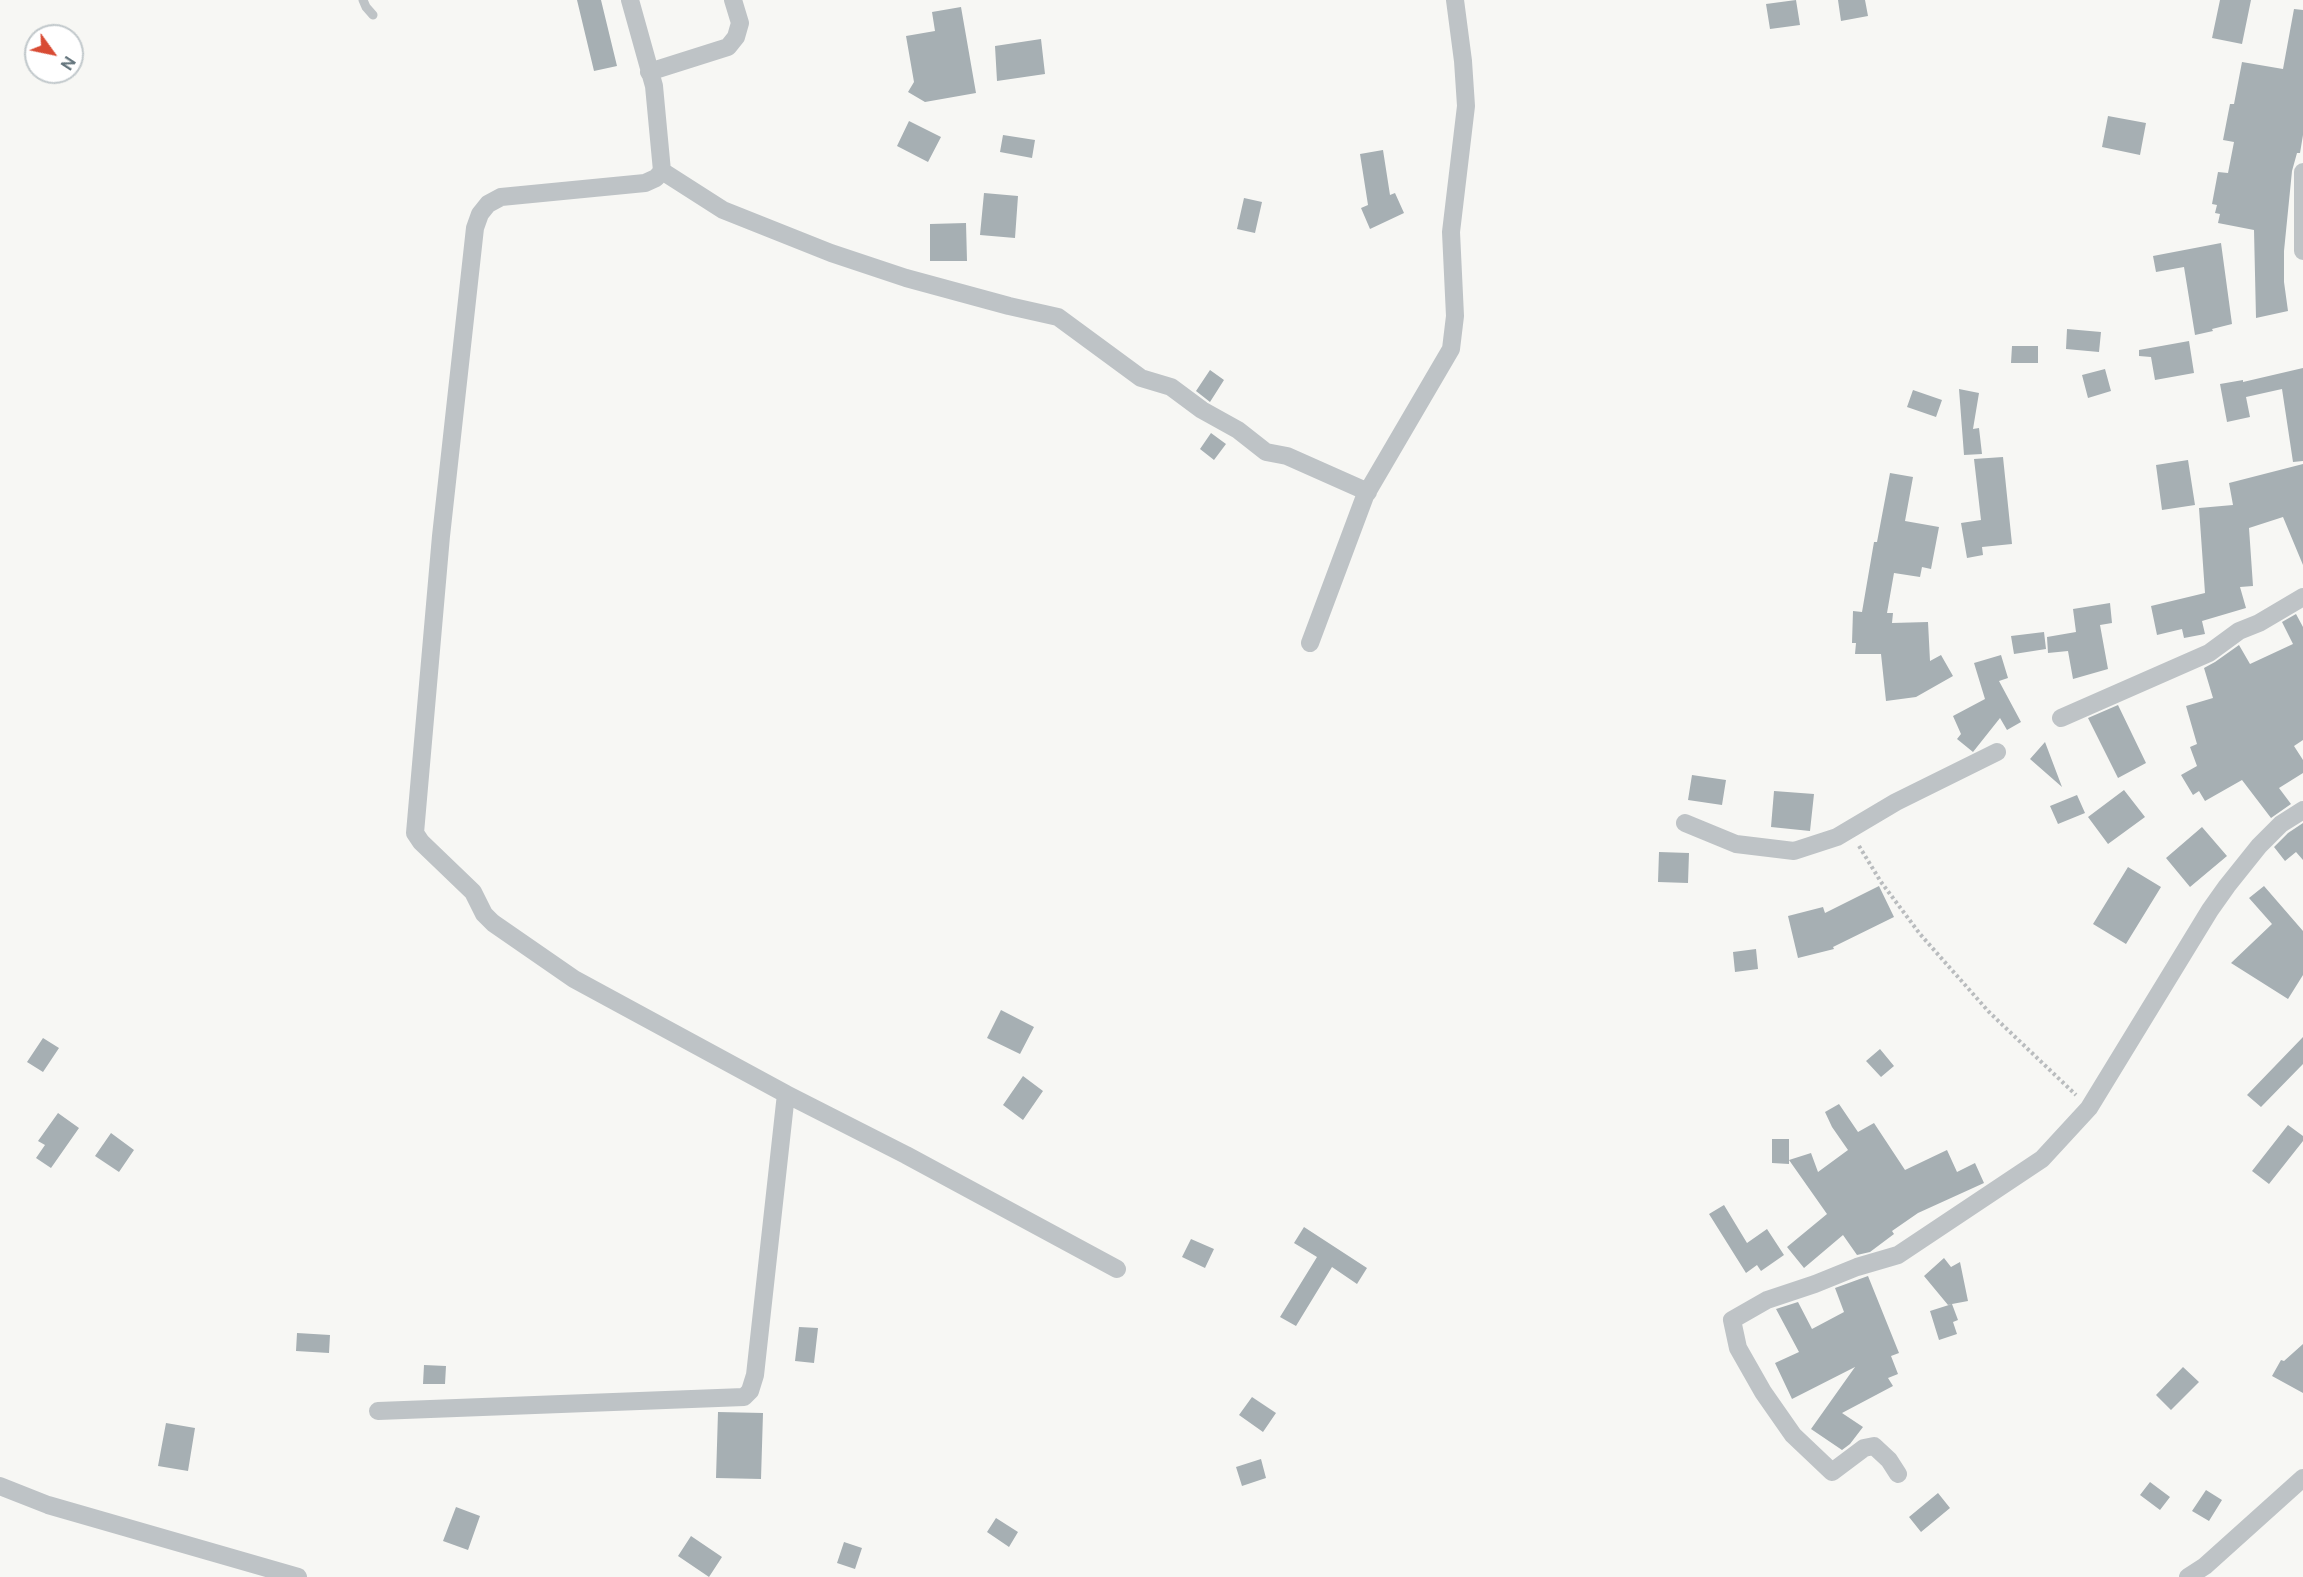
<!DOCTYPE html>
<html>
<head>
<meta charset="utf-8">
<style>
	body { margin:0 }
	#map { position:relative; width:2303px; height:1577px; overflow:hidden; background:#f7f7f4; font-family:"Public Sans",sans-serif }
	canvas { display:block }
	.north { position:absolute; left:24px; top:24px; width:60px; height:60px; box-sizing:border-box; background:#fff; border:2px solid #c1c8cb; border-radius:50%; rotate:123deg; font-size:16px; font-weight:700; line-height:24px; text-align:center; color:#64757d }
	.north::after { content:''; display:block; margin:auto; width:21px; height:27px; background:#d84b34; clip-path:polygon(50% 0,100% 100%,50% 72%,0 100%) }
</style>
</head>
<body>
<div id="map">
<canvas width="2303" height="1577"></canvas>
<div class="north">N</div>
</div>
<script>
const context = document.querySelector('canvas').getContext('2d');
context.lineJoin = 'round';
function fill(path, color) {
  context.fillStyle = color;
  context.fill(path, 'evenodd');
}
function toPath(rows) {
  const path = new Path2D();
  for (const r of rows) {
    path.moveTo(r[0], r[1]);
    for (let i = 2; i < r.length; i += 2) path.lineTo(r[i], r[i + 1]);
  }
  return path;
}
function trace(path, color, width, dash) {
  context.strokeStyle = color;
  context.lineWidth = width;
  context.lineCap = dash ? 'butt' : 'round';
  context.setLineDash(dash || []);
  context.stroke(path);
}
const building = toPath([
	[577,0,601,0,617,66,594,71],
	[1796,0,1800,25,1770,29,1766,4],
	[1838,0,1865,0,1868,16,1841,21],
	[2220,0,2251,0,2242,44,2212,38],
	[961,7,976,93,925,102,908,92,914,82,906,36,935,31,932,12],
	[2294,9,2303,10,2303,135,2300,153,2297,153,2292,171,2284,251,2284,282,2288,311,2256,318,2254,230,2218,223,2220,214,2215,213,2217,205,2212,204,2218,172,2228,173,2234,142,2223,140,2230,104,2234,104,2242,62,2283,69],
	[1041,39,1045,74,997,81,995,46],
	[2108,116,2146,123,2140,155,2102,147],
	[909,121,941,137,928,162,897,146],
	[1003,135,1035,140,1032,158,1000,152],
	[1383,150,1390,195,1395,193,1404,213,1370,229,1361,208,1368,205,1360,154],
	[984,193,1018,196,1015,238,980,235],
	[1244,198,1262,202,1255,233,1237,229],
	[966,223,967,261,930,261,930,224],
	[2221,243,2232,324,2212,329,2213,331,2195,335,2184,267,2156,272,2153,256],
	[2067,329,2101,332,2099,352,2066,349],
	[2189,341,2194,373,2155,380,2151,357,2139,356,2139,350],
	[2012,346,2038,346,2038,363,2011,363],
	[2303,368,2303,461,2293,462,2282,389,2246,397,2250,417,2227,422,2220,384,2243,380,2243,382],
	[2105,369,2111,391,2088,398,2082,375],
	[1210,370,1224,380,1210,402,1196,391],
	[1959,389,1979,393,1973,429,1979,428,1982,454,1964,455],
	[1913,390,1942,400,1936,417,1907,407],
	[1211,433,1226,444,1214,460,1200,449],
	[2003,457,2012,544,1982,547,1983,555,1967,558,1961,523,1981,520,1974,459],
	[2188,460,2195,505,2162,510,2156,465],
	[2303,464,2303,565,2283,517,2249,528,2253,586,2240,587,2246,608,2202,621,2205,634,2184,638,2182,629,2157,635,2151,606,2205,593,2199,508,2233,505,2229,483],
	[1890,473,1913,477,1905,521,1939,527,1931,569,1922,567,1920,577,1894,573,1887,613,1893,613,1892,623,1928,622,1930,661,1941,655,1953,676,1916,697,1886,701,1881,654,1855,654,1856,643,1852,643,1853,611,1862,612,1874,542,1877,542],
	[2110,603,2112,623,2100,625,2108,669,2073,679,2068,651,2048,653,2047,637,2076,632,2073,609],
	[2296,614,2303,627,2303,740,2294,746,2303,760,2303,773,2279,788,2291,804,2271,818,2242,780,2205,801,2199,791,2193,795,2181,775,2197,766,2190,747,2197,744,2186,706,2213,698,2204,668,2215,662,2239,645,2250,664,2293,644,2282,622],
	[2044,632,2046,649,2014,654,2011,636],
	[2001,655,2008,678,1999,681,2021,722,2007,730,2000,718,1973,752,1957,739,1961,734,1953,716,1985,699,1974,663],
	[2118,705,2146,763,2118,778,2088,718],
	[2045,742,2062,787,2030,759],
	[1692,775,1726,780,1722,805,1688,800],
	[2124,790,2145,817,2108,844,2088,817],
	[1774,791,1814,794,1810,831,1771,827],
	[2077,795,2085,813,2058,824,2050,806],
	[2303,823,2303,860,2296,852,2285,861,2274,847,2288,833],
	[2202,827,2227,856,2190,887,2166,858],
	[1659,852,1689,853,1688,883,1658,882],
	[2128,867,2161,887,2126,944,2093,924],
	[1879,886,1894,917,1833,947,1834,949,1798,958,1788,916,1823,907,1825,913],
	[2264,886,2303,931,2303,975,2288,999,2231,963,2272,924,2249,898],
	[1756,949,1758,969,1735,972,1733,952],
	[1001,1010,1034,1027,1020,1054,987,1038],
	[2303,1037,2303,1064,2261,1107,2247,1095],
	[43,1038,59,1048,43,1072,27,1062],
	[1880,1049,1894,1066,1881,1077,1866,1061],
	[1023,1076,1043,1091,1023,1120,1003,1105],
	[1839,1104,1858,1132,1874,1123,1905,1170,1947,1150,1957,1172,1975,1163,1984,1183,1918,1213,1892,1231,1894,1234,1870,1252,1857,1255,1843,1235,1804,1268,1787,1247,1827,1214,1789,1160,1811,1153,1818,1172,1848,1150,1832,1127,1825,1112],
	[58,1113,79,1128,51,1168,36,1158,45,1145,38,1141],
	[2288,1125,2303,1136,2303,1141,2269,1184,2252,1171],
	[111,1133,134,1150,119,1172,95,1156],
	[1772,1139,1789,1139,1789,1164,1772,1163],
	[1724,1205,1747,1243,1767,1229,1784,1255,1761,1271,1757,1265,1746,1273,1709,1214],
	[1304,1227,1367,1268,1357,1284,1332,1267,1296,1326,1280,1317,1317,1257,1294,1243],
	[1191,1239,1214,1249,1205,1268,1182,1257],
	[1944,1258,1951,1267,1960,1262,1968,1301,1952,1304,1958,1320,1953,1322,1957,1334,1939,1340,1930,1311,1952,1304,1948,1305,1924,1276],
	[1868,1276,1899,1353,1891,1356,1898,1374,1888,1378,1893,1386,1842,1413,1863,1427,1850,1444,1842,1450,1811,1429,1855,1367,1792,1399,1775,1363,1799,1352,1776,1309,1798,1302,1812,1329,1844,1312,1835,1288],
	[799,1327,818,1328,814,1363,795,1361],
	[297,1333,330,1335,329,1353,296,1351],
	[2303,1344,2303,1393,2272,1376,2281,1360,2284,1361],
	[424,1365,446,1366,445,1384,423,1384],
	[2183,1367,2199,1382,2171,1410,2156,1395],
	[1252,1397,1276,1413,1263,1432,1239,1415],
	[718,1412,763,1413,761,1479,716,1478],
	[166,1423,195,1428,188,1471,158,1466],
	[1261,1459,1266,1478,1242,1486,1236,1467],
	[2150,1482,2170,1497,2160,1510,2140,1495],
	[2206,1490,2222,1500,2209,1521,2192,1511],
	[1938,1493,1950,1508,1921,1532,1909,1517],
	[456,1507,480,1516,468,1550,443,1541],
	[996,1518,1018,1532,1009,1547,987,1532],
	[691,1536,722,1557,709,1577,678,1556],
	[844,1542,862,1548,855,1569,837,1563]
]);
const path = toPath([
	[1859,846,1881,882,1920,934,1989,1012,2076,1095]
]);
const service = toPath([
	[363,0,366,7,373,15]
]);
const minor = toPath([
	[630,0,654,86,662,171,656,178,645,183,501,197,488,204,480,214,475,228,441,536,415,833,421,842,473,892,484,914,493,923,574,979,786,1094,906,1155,1117,1269],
	[649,72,728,47,736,37,740,23,733,0],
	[662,171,723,210,831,253,906,278,1009,306,1058,317,1141,378,1171,387,1202,410,1238,430,1266,452,1287,456,1368,492],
	[2303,172,2303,251],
	[1310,643,1365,496,1451,349,1455,316,1451,232,1466,106,1463,61,1455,0],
	[2061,718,2209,653,2239,631,2259,623,2303,597],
	[1685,823,1736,844,1794,851,1837,837,1896,802,1997,752],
	[378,1411,744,1397,750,1391,755,1375,786,1094],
	[1898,1474,1889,1460,1874,1446,1864,1448,1832,1472,1793,1435,1763,1392,1738,1348,1732,1320,1767,1300,1815,1284,1857,1267,1898,1255,2042,1159,2089,1108,2210,910,2227,886,2259,846,2281,824,2303,810],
	[0,1486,48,1505,298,1577],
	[2188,1577,2205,1566,2303,1478]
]);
fill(building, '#a6afb3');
trace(path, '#b9bcbe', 4, [3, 3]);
trace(service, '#bec3c6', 9);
trace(minor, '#bec3c6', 18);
</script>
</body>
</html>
